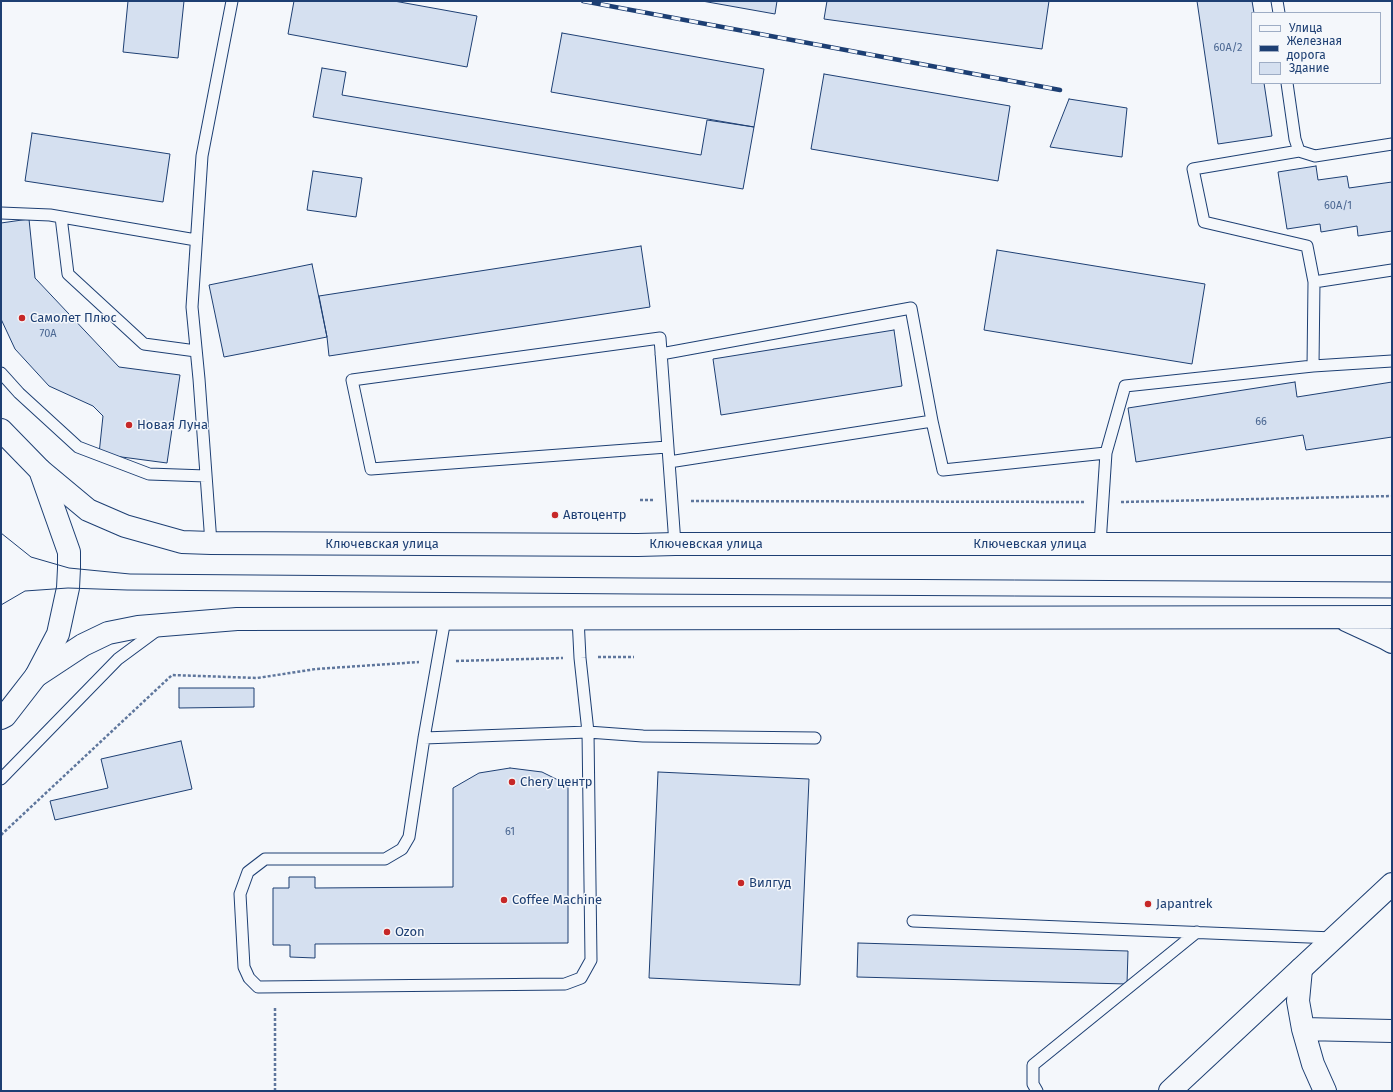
<!DOCTYPE html>
<html>
<head>
<meta charset="utf-8">
<style>
	body { margin:0 }
	#map { position:relative; width:1393px; height:1092px; overflow:hidden; background:#f4f7fb; font-family:"Fira Sans",sans-serif }
	canvas { display:block }
	.frame { position:absolute; inset:0; border:2px solid #1d3f73; pointer-events:none }
	.legend { position:absolute; left:1251px; top:12px; width:130px; height:72px; box-sizing:border-box; background:#f4f7fb; border:1px solid #9eadc5; margin:0; padding:5px 7px; list-style:none; font-size:12px; color:#1d3f73 }
	.legend li { display:flex; align-items:center; gap:8px; height:20px }
	.legend b { width:20px; border:1px solid #9eadc5 }
</style>
</head>
<body>
<div id="map">
<canvas width="1393" height="1092"></canvas>
<div class="frame"></div>
<ul class="legend">
<li><b style="height:5px;background:#f4f7fb"></b>Улица</li>
<li><b style="height:5px;background:#1d3f73"></b>Железная дорога</li>
<li><b style="height:11px;background:#d5e0f0"></b>Здание</li>
</ul>
</div>
<script>
const context = document.querySelector('canvas').getContext('2d');
context.lineJoin = 'round';
function fill(path, color) {
  context.fillStyle = color;
  context.fill(path, 'evenodd');
}
function toPath(rows) {
  const path = new Path2D();
  for (const r of rows) {
    path.moveTo(r[0], r[1]);
    for (let i = 2; i < r.length; i += 2) path.lineTo(r[i], r[i + 1]);
  }
  return path;
}
function trace(path, color, width, dash) {
  context.strokeStyle = color;
  context.lineWidth = width;
  context.lineCap = dash ? 'butt' : 'round';
  context.setLineDash(dash || []);
  context.stroke(path);
}
function label(font, color, halo, rows, align = 'center') {
  context.font = font + ' "Fira Sans",sans-serif';
  context.lineWidth = 3;
  context.setLineDash([]);
  context.textBaseline = 'middle';
  context.strokeStyle = halo;
  context.fillStyle = color;
  for (const [text, x, y, turn = 0] of rows) {
    context.save();
    context.translate(x, y);
    context.rotate((+turn || 0) * Math.PI / 180);
    context.textAlign = isNaN(turn) ? turn : align;
    if (halo) context.strokeText(text, 0, 0);
    context.fillText(text, 0, 0);
    context.restore();
  }
}
const building = toPath([
	[128,1,184,1,178,58,123,52,128,1],
	[294,1,394,1,477,16,467,67,288,34,294,1],
	[702,1,777,1,775,14,702,1],
	[827,1,1049,1,1042,49,824,19,827,1],
	[1197,1,1252,1,1254,13,1252,13,1252,83,1264,83,1272,136,1218,144,1197,1],
	[562,33,764,69,754,127,551,92,562,33],
	[322,68,346,72,342,95,701,155,707,120,754,127,743,189,313,117,322,68],
	[824,74,1010,106,998,181,811,149,824,74],
	[1069,99,1127,108,1122,157,1050,147,1069,99],
	[32,133,170,154,163,202,25,181,32,133],
	[1316,166,1318,180,1347,176,1349,188,1392,182,1392,231,1358,236,1357,226,1321,232,1320,224,1287,229,1278,172,1316,166],
	[313,171,362,178,356,217,307,210,313,171],
	[29,219,35,278,119,367,180,375,167,463,99,454,103,416,93,406,49,386,15,349,1,319,1,223,29,219],
	[641,246,650,307,329,356,327,337,319,296,641,246],
	[997,250,1205,284,1192,364,984,330,997,250],
	[312,264,327,337,224,357,209,285,312,264],
	[894,330,902,386,721,415,713,359,894,330],
	[1295,382,1297,397,1392,382,1392,437,1306,450,1303,435,1136,462,1128,408,1295,382],
	[179,688,254,688,254,707,179,708,179,688],
	[181,741,192,789,55,820,50,801,108,788,101,759,181,741],
	[510,768,542,772,568,785,568,943,315,944,315,958,290,957,290,945,273,945,273,888,289,888,289,877,315,877,315,888,453,887,453,788,479,773,510,768],
	[658,772,809,779,800,985,649,978,658,772],
	[858,943,1128,951,1127,984,857,977,858,943]
]);
const path = toPath([
	[640,500,654,500],
	[691,501,1086,502],
	[1121,502,1392,496],
	[598,657,634,657],
	[456,661,563,658],
	[1,835,172,675,257,678,316,669,419,662],
	[275,1091,275,1006]
]);
const lane = toPath([
	[1277,1,1279,13],
	[1287,83,1295,139,1299,151,1315,156,1392,144],
	[1299,151,1193,169,1204,222,1307,246,1314,282],
	[1,213,50,215,196,240],
	[61,217,68,274,144,344,196,351],
	[661,354,911,308,932,421,669,462],
	[1313,366,1314,282,1392,270],
	[1,373,19,393,78,447,149,474,206,476],
	[932,421,943,470,1106,453],
	[667,447,371,469,352,380,660,338,675,544],
	[211,543,199,379,192,307,202,156,232,1],
	[1100,544,1106,453,1125,386,1313,366,1392,361],
	[578,618,580,658,588,732,643,736,815,738],
	[424,738,588,732,591,960,581,978,565,984,258,987,249,978,244,967,240,894,248,872,265,859,385,859,402,849,409,837,424,738,445,619],
	[1,779,118,659,160,628],
	[913,921,1333,938],
	[1037,1091,1033,1084,1033,1065,1197,932]
]);
const street = toPath([
	[1301,969,1298,1001,1303,1029,1313,1064,1325,1091],
	[1303,1029,1392,1031]
]);
const secondary = toPath([
	[40,470,88,510,125,526,182,542,211,543,638,545,675,544,1392,544],
	[1346,620,1385,638,1392,642],
	[36,676,83,645,108,633,138,627,237,619,1392,617],
	[1170,1091,1392,884]
]);
const primary = toPath([
	[1,430,40,470,69,552,69,568,68,588,58,634,36,676,5,716,1,718]
]);
const tram = toPath([
	[1,533,31,557,69,568,130,574,637,578,1392,582],
	[1,605,25,591,68,588,127,590,636,594,1392,598]
]);
const rail = toPath([
	[583,1,1060,90]
]);
const markers = [
	[22,318,4,"#c62828"],
	[129,425,4,"#c62828"],
	[555,515,4,"#c62828"],
	[512,782,4,"#c62828"],
	[741,883,4,"#c62828"],
	[504,900,4,"#c62828"],
	[1148,904,4,"#c62828"],
	[387,932,4,"#c62828"]
];
const numberNames = [
	["60А/2",1228,48],
	["60А/1",1338,206],
	["70А",48,334],
	["66",1261,422],
	["61",510,832]
];
const poiNames = [
	["Самолет Плюс",30,318],
	["Новая Луна",137,425],
	["Автоцентр",563,515],
	["Chery центр",520,782],
	["Вилгуд",749,883],
	["Coffee Machine",512,900],
	["Japantrek",1156,904],
	["Ozon",395,932]
];
const streetNames = [
	["Ключевская улица",382,544],
	["Ключевская улица",706,544],
	["Ключевская улица",1030,544]
];
fill(building, '#d5e0f0');
trace(building, '#1d3f73', 1);
trace(lane, '#1d3f73', 13);
trace(street, '#1d3f73', 24);
trace(secondary, '#1d3f73', 24);
trace(primary, '#1d3f73', 24);
trace(path, '#5e769c', 2.5, [3, 2]);
trace(lane, '#f4f7fb', 11);
trace(street, '#f4f7fb', 22);
trace(secondary, '#f4f7fb', 22);
trace(primary, '#f4f7fb', 22);
trace(tram, '#1d3f73', 1);
trace(rail, '#1d3f73', 4.5);
trace(rail, '#f4f7fb', 3, [9]);
for (const [x, y, r, color] of markers) {
  const dot = new Path2D();
  dot.arc(x, y, r, 0, 2 * Math.PI);
  context.fillStyle = color;
  context.fill(dot);
  trace(dot, '#f4f7fb', 1.5);
}
label('11px', '#4b6792', null, numberNames);
label('13px', '#1d3f73', '#f4f7fb', poiNames, 'left');
label('13px', '#1d3f73', '#f4f7fb', streetNames);
</script>
</body>
</html>
